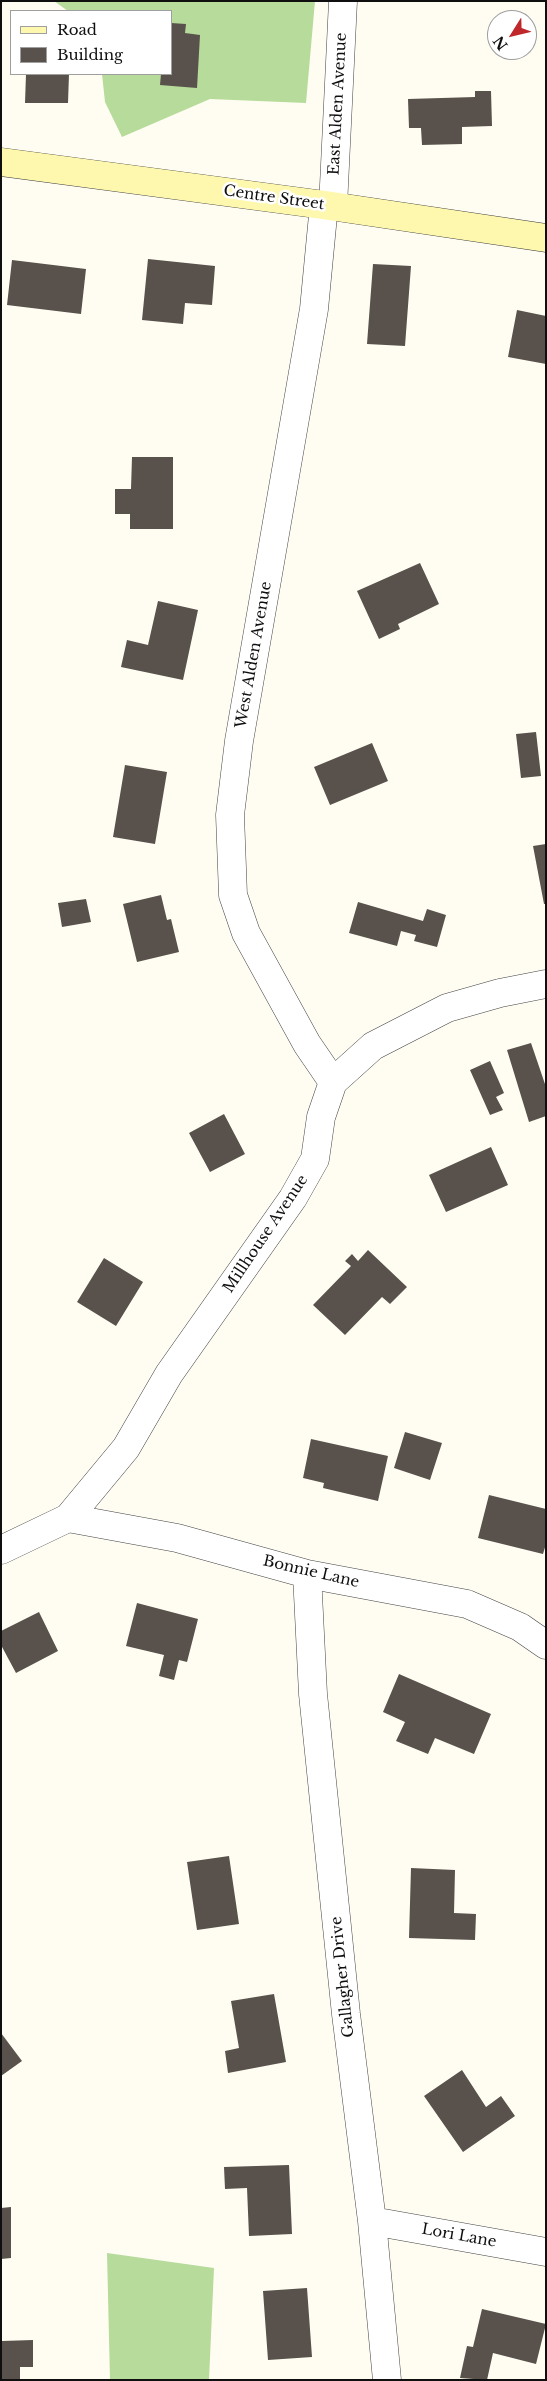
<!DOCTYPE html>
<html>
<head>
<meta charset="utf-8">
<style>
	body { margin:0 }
	#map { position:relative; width:547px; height:2381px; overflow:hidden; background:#fffdf2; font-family:"Libre Baskerville",serif }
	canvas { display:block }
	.frame { position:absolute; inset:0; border:2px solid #0f0f0f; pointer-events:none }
	.legend { position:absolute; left:10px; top:10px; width:162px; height:65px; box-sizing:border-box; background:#fff; border:1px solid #9f9f9f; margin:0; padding:6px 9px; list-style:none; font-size:15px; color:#0f0f0f }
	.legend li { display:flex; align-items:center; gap:10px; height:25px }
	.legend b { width:25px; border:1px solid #9f9f9f }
	.north { position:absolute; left:487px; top:10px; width:50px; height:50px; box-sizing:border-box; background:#fff; border:1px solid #9f9f9f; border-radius:50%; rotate:234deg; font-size:14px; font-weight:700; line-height:20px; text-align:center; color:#0f0f0f }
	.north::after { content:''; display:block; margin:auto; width:18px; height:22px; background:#c0272a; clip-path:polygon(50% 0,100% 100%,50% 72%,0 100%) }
</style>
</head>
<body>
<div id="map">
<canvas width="547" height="2381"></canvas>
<div class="frame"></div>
<ul class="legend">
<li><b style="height:6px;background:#fef7ae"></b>Road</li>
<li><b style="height:14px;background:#58514c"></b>Building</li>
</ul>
<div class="north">N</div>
</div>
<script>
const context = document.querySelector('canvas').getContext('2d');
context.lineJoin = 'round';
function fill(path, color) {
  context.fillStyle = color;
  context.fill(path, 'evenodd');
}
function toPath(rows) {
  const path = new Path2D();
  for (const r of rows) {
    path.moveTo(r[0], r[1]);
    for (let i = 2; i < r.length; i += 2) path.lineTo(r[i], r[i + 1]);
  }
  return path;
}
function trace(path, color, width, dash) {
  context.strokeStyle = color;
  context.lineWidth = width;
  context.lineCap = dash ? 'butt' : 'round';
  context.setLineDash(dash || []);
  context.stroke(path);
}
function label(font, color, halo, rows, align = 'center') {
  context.font = font + ' "Libre Baskerville",serif';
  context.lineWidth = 5;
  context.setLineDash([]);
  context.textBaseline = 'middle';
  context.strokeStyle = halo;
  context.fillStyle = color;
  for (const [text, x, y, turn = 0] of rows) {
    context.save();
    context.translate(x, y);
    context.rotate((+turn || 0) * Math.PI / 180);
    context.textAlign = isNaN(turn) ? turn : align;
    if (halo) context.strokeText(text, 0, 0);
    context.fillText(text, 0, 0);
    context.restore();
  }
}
const forest = toPath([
	[54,1,315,1,306,103,210,99,122,137,105,102,102,74,171,74,171,11,68,11],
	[107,2253,214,2268,209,2380,110,2380]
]);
const building = toPath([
	[171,23,186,24,185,33,200,35,197,88,160,85,161,74,171,74],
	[26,74,69,74,68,103,25,103],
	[475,91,491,91,492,126,462,127,462,144,422,145,421,128,409,128,408,99,475,97],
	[148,259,215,266,212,305,185,303,183,324,142,320],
	[12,260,86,269,81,314,7,305],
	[373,264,411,266,405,346,367,344],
	[517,310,546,316,546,364,508,357],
	[132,457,173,457,173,529,130,529,130,514,115,514,115,489,131,489],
	[420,563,439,604,398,624,400,629,379,639,357,591],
	[158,601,198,610,183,680,121,667,127,640,148,645],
	[536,732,541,776,521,778,516,734],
	[372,743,388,781,330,805,314,767],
	[125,765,167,772,155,844,113,837],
	[546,844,546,904,544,904,533,846],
	[161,895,167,920,171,919,179,952,137,962,123,904],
	[86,899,91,922,62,927,58,903],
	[358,902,423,921,427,909,446,915,437,947,414,941,416,935,401,931,397,946,349,933],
	[531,1043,546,1087,546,1116,529,1122,507,1050],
	[490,1061,504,1093,496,1097,503,1110,490,1115,470,1070],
	[224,1114,245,1154,210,1172,189,1133],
	[491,1147,508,1185,446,1212,429,1175],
	[368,1250,407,1287,390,1304,382,1297,345,1335,313,1305,351,1266,345,1261,352,1254,358,1261],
	[104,1258,143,1282,116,1326,77,1302],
	[405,1432,442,1443,430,1480,394,1468],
	[311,1439,388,1456,378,1501,323,1488,324,1483,303,1478],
	[489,1495,546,1509,546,1544,543,1554,478,1538],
	[137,1603,198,1619,187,1662,179,1660,174,1680,159,1676,164,1655,126,1646],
	[39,1612,58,1651,16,1673,1,1645,1,1631],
	[399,1674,491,1714,474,1754,435,1738,428,1754,396,1741,405,1722,383,1712],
	[229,1856,239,1924,197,1930,187,1862],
	[411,1868,455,1870,454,1913,476,1914,475,1940,409,1938],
	[274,1994,286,2062,228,2073,225,2051,239,2048,231,2001],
	[1,2033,22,2061,1,2076],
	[462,2070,486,2107,501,2096,515,2116,463,2152,424,2096],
	[289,2165,292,2234,249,2236,247,2188,225,2189,224,2167],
	[11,2207,11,2258,1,2259,1,2208],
	[307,2288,312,2357,268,2360,263,2291],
	[482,2309,546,2324,536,2364,493,2353,487,2380,460,2378,467,2346,473,2347],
	[33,2340,33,2367,20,2367,20,2380,1,2380,2,2341]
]);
const street = toPath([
	[324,205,314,309,239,741,230,815,233,895,246,933,307,1044,333,1082],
	[333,206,343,1],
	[68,1518,177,1538,307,1574,467,1604,520,1627,546,1645],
	[1,1550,68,1518,126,1448,169,1374,293,1198,315,1159,321,1117,333,1082,373,1046,447,1008,500,993,546,984],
	[307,1574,313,1694,346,2014,372,2221,387,2380],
	[372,2221,546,2252]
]);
const secondary = toPath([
	[1,162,324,205,546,238]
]);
const streetNames = [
	["East Alden Avenue",338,104,-87],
	["Centre Street",274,198,8],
	["West Alden Avenue",254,655,-80],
	["Millhouse Avenue",266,1234,-56],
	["Bonnie Lane",311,1572,13],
	["Gallagher Drive",343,1977,-96],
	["Lori Lane",459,2236,10]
];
fill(forest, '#b6db9a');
fill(building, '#58514c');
trace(street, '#424242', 29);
trace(secondary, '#313131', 29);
trace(street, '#fff', 28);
trace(secondary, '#fef7ae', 28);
label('15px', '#0f0f0f', '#fff', streetNames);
</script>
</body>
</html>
